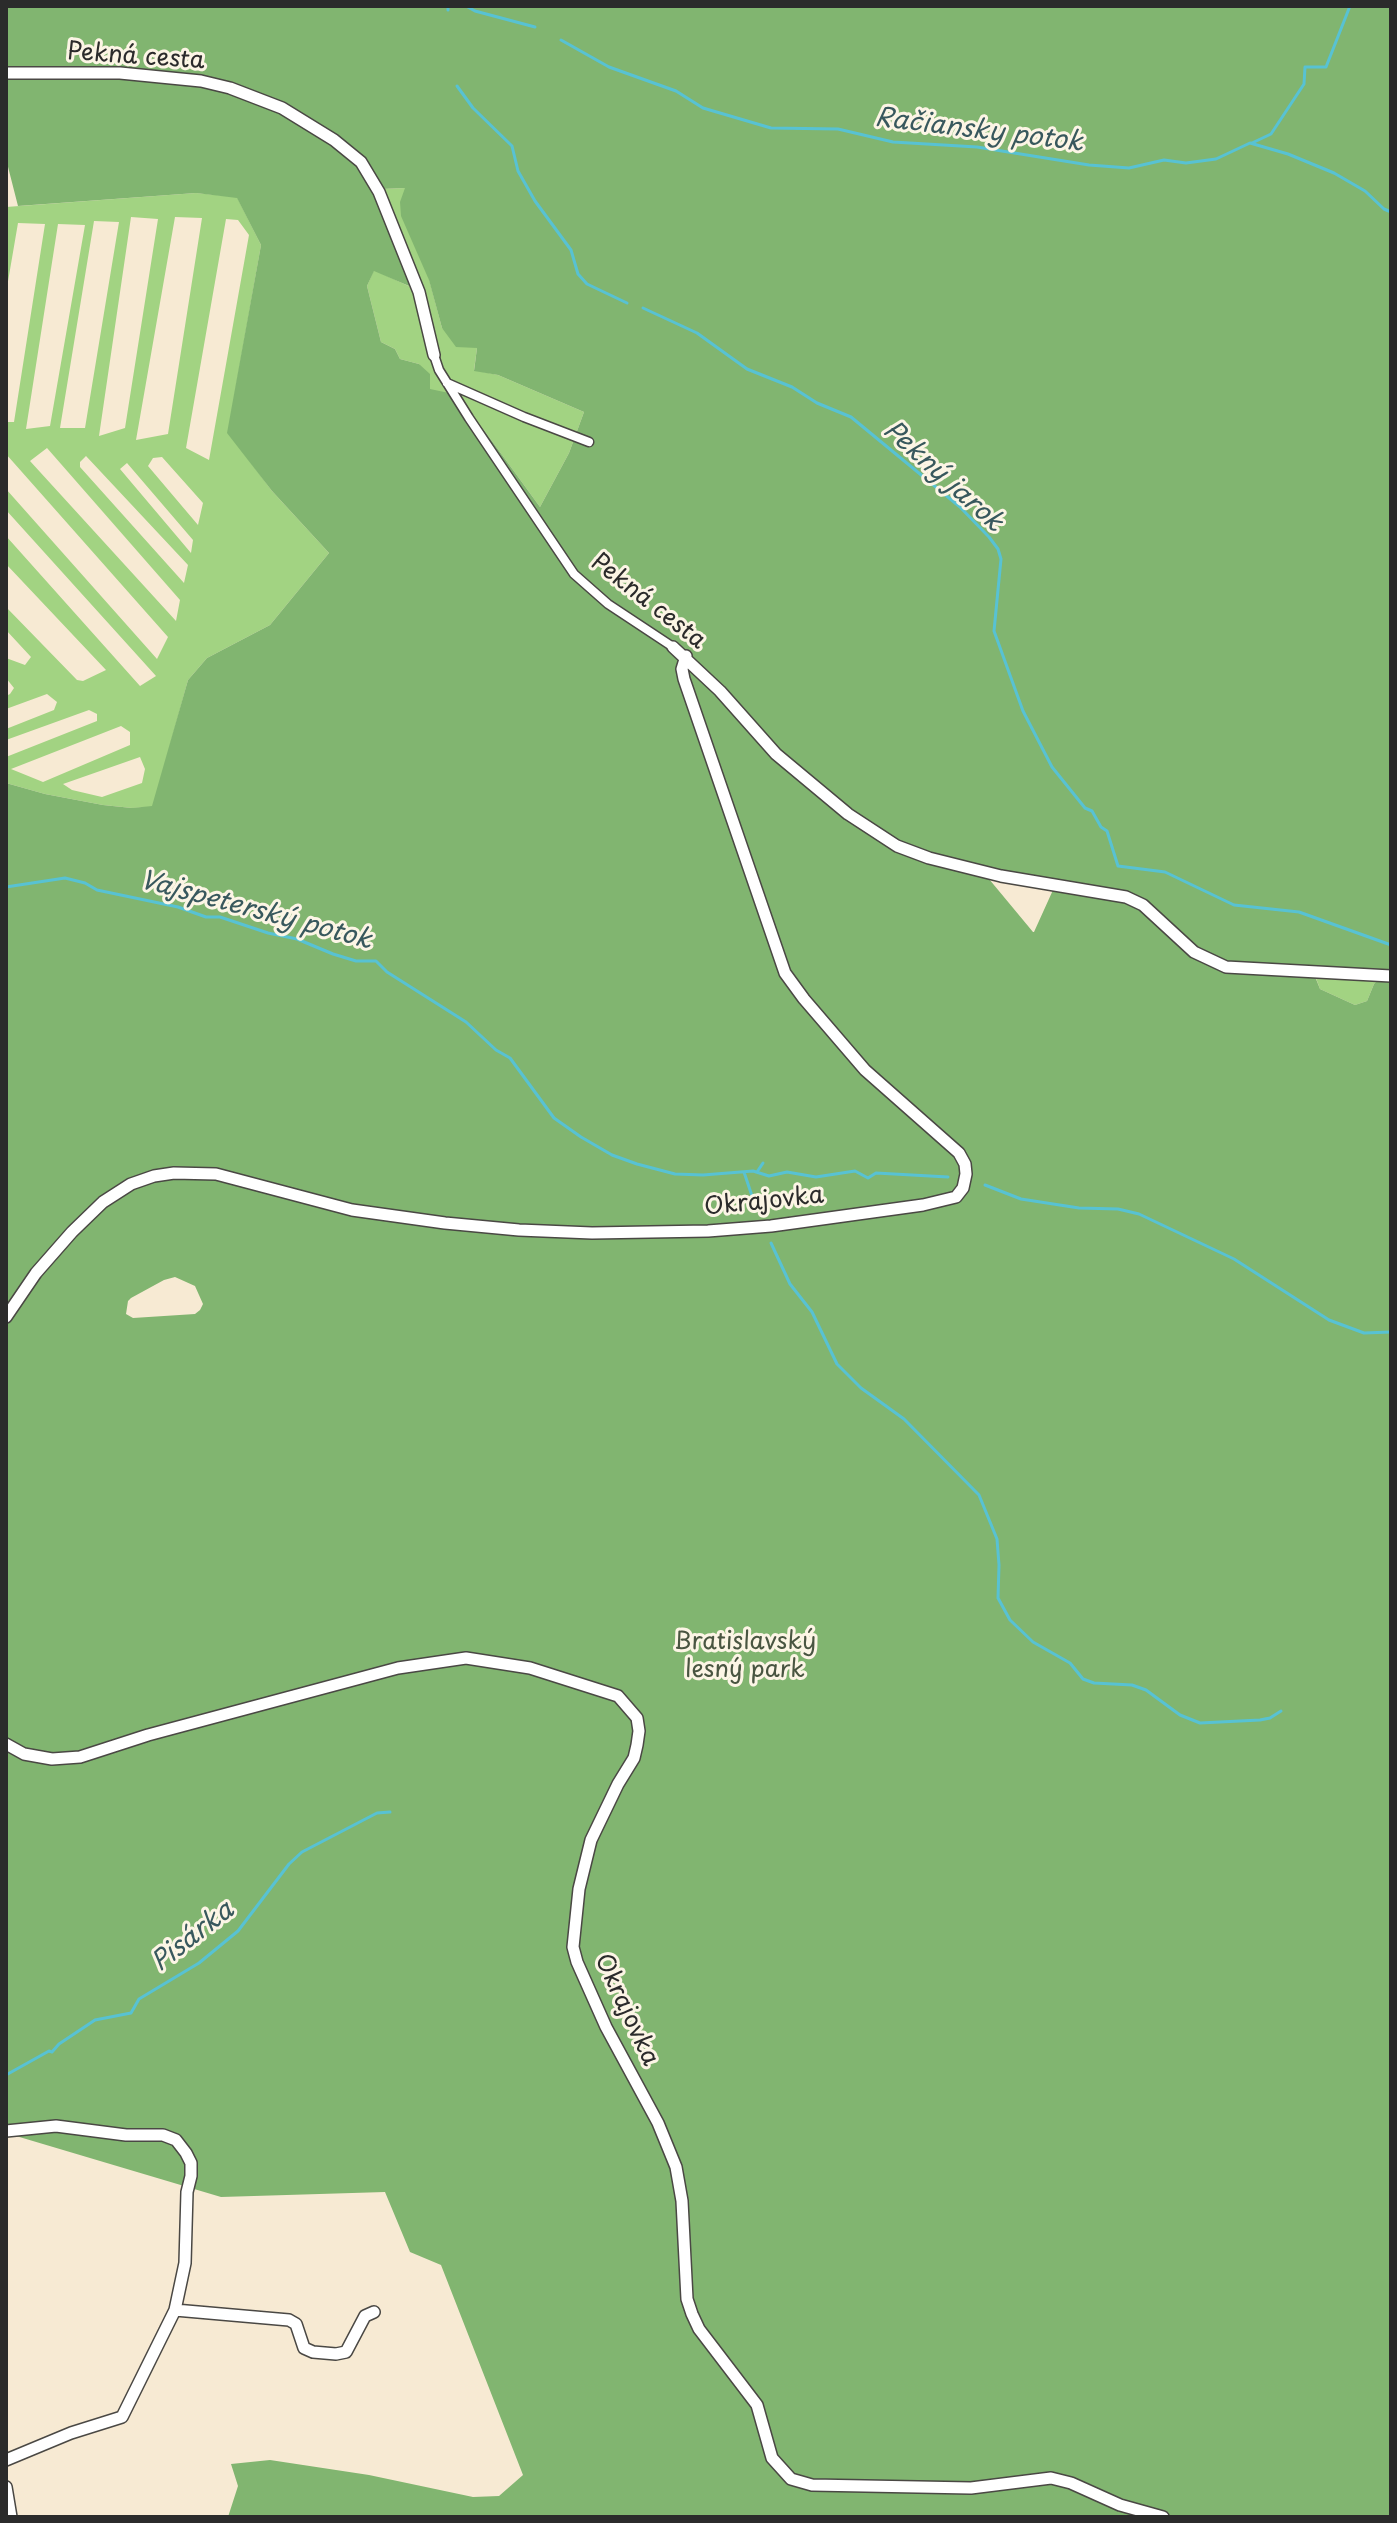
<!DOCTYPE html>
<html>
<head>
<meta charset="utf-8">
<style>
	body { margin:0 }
	#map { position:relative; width:1397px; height:2523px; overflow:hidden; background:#f7ead3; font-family:"Playpen Sans",sans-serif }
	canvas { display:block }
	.frame { position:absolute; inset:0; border:8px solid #2b2b2b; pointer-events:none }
</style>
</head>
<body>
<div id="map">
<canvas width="1397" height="2523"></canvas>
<div class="frame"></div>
</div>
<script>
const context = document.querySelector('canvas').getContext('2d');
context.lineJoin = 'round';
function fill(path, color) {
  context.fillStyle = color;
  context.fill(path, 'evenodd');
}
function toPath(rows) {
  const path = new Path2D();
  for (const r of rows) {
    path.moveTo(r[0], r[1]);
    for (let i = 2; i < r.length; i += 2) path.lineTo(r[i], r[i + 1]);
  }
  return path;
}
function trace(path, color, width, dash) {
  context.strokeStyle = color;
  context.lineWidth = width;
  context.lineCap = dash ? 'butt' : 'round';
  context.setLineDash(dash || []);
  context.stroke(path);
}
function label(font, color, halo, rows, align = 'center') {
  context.font = font + ' "Playpen Sans",sans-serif';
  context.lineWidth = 6;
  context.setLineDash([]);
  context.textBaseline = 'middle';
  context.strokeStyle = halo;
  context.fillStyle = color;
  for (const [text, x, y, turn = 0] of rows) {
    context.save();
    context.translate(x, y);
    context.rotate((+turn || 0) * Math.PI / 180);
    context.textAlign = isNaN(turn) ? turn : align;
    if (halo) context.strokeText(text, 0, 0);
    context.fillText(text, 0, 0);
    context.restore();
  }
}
const green = toPath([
	[405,188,442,328,477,348,474,370,498,375,584,412,569,453,540,507,484,430,429,389,419,364,400,359,395,349,381,342,367,286,374,270,415,289,382,189],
	[196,193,237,197,261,245,228,432,272,491,329,553,270,625,207,658,188,680,153,807,132,808,103,805,45,794,6,783,6,757,97,721,97,714,89,710,6,740,6,729,54,710,57,702,47,694,6,709,6,696,10,694,14,688,6,678,6,658,25,665,31,657,6,630,6,607,77,680,83,681,106,670,6,564,6,536,140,686,156,676,6,510,6,489,157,659,168,637,6,454,6,422,14,422,45,224,18,223,6,293,6,207],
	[131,217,158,219,125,428,99,436],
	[175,217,202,218,168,434,136,440],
	[226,219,238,220,249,235,209,460,186,448],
	[94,221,119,222,85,428,60,428],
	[58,224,85,225,50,426,26,429],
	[47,448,180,600,176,621,30,461],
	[86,456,188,565,184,583,80,467,80,462],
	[162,457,203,503,198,525,148,466,153,458],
	[127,463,193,540,191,553,120,469],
	[121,726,130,732,130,745,43,782,11,769],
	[140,757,145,769,142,783,102,797,72,790,63,784],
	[1314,973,1383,975,1374,984,1367,1001,1355,1005,1320,989]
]);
const forest = toPath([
	[6,6,1391,6,1391,2517,228,2517,238,2486,231,2464,270,2460,369,2475,473,2497,499,2496,523,2475,441,2265,410,2252,385,2192,221,2197,6,2133,6,783,45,794,103,805,132,808,152,806,188,680,207,658,270,625,329,553,272,491,227,433,261,245,237,198,196,193,18,206,6,159],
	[405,188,400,202,401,216,429,280,442,328,456,347,477,348,474,371,498,375,584,412,569,453,540,507,484,430,449,393,430,389,430,374,419,364,400,359,395,349,381,342,367,286,374,271,416,289,382,189],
	[989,879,1053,890,1034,932,1033,932],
	[1314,974,1382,975,1374,984,1367,1001,1355,1005,1320,989],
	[175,1277,195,1286,203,1304,200,1310,195,1314,133,1318,126,1314,128,1301,131,1298,164,1280]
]);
const stream = toPath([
	[466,6,475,11,535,27],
	[448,10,448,6],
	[561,40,609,67,676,91,703,108,771,128,838,129,893,142,977,147,1089,165,1129,168,1164,160,1186,163,1216,159,1250,143,1288,154,1334,173,1365,191,1384,209,1391,212],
	[457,86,473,108,512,146,518,171,535,201,571,250,578,274,587,284,627,303],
	[1252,143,1271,134,1304,84,1305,67,1326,67,1350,6],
	[643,308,697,333,747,369,792,387,817,403,851,417,960,507,989,537,998,549,1001,559,994,631,1023,711,1052,767,1085,808,1092,811,1101,827,1107,831,1118,866,1165,872,1234,905,1299,912,1391,945],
	[6,887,65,878,85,883,97,890,178,907,206,917,220,917,268,933,297,939,333,954,356,961,376,961,387,972,466,1022,496,1050,510,1058,554,1118,581,1137,612,1155,637,1164,675,1174,703,1175,753,1171,769,1176,787,1172,816,1177,855,1171,868,1178,876,1173,948,1177],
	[744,1172,755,1205],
	[757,1172,763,1163],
	[985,1185,1021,1199,1079,1208,1118,1209,1139,1214,1234,1259,1329,1320,1364,1333,1391,1332],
	[771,1243,790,1284,812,1312,837,1364,861,1388,904,1419,979,1495,997,1539,999,1565,998,1598,1010,1620,1033,1642,1070,1663,1083,1679,1094,1683,1132,1685,1146,1690,1180,1715,1200,1723,1260,1720,1270,1718,1281,1711],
	[6,2075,49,2051,52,2052,59,2044,95,2020,131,2013,139,1999,199,1963,238,1931,289,1864,302,1852,377,1813,390,1812]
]);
const pedestrian = toPath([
	[434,355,439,370,469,418,574,574,608,604,673,647],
	[447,383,524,417,589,442]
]);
const minor = toPath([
	[6,73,120,73,201,81,230,88,282,108,334,140,361,162,379,192,419,292,434,355],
	[673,647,720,691,776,754,848,814,897,846,929,858,1001,876,1126,897,1143,905,1194,952,1226,967,1391,976],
	[6,1317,36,1273,72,1232,103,1202,131,1184,154,1176,174,1173,216,1174,352,1210,445,1223,519,1230,592,1233,708,1231,771,1226,923,1205,956,1197,963,1188,966,1174,965,1164,959,1153,865,1070,804,999,785,973,684,679,682,669,686,656],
	[6,1744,24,1754,52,1759,80,1757,148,1735,398,1668,466,1658,530,1668,618,1696,637,1718,639,1731,637,1745,634,1758,618,1784,591,1840,579,1889,573,1947,577,1962,606,2027,658,2123,676,2167,682,2201,687,2299,692,2314,699,2329,757,2405,772,2458,791,2479,812,2485,971,2488,1051,2478,1071,2483,1120,2505,1163,2517],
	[6,2131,56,2126,126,2135,163,2135,176,2140,186,2153,191,2163,191,2176,187,2192,185,2263,175,2310,122,2417,71,2433,6,2460],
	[175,2310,289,2320,296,2324,304,2348,313,2352,336,2354,346,2352,365,2316,374,2312],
	[6,2487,11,2517]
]);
const streetNames = [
	["Pekná cesta",136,57,4],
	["Pekná cesta",648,602,38],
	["Okrajovka",764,1202,-6],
	["Okrajovka",626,2010,65]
];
const parkNames = [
	["Bratislavský",745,1642],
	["lesný park",745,1670]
];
const waterNames = [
	["Račiansky potok",979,131,7],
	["Pekný jarok",943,477,42],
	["Vajspeterský potok",256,911,15],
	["Pisárka",193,1937,-38]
];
fill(green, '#a2d382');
fill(forest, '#81b570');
trace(stream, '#58c2d3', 3);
trace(pedestrian, '#4a4844', 11);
trace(minor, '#4a4844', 14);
trace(pedestrian, '#fff', 8);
trace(minor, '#fff', 11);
label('24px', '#2b2b2b', '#fcf5e5', streetNames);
label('24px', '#495541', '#fcf5e5', parkNames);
label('italic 26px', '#38585d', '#fcf5e5', waterNames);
</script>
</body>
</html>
